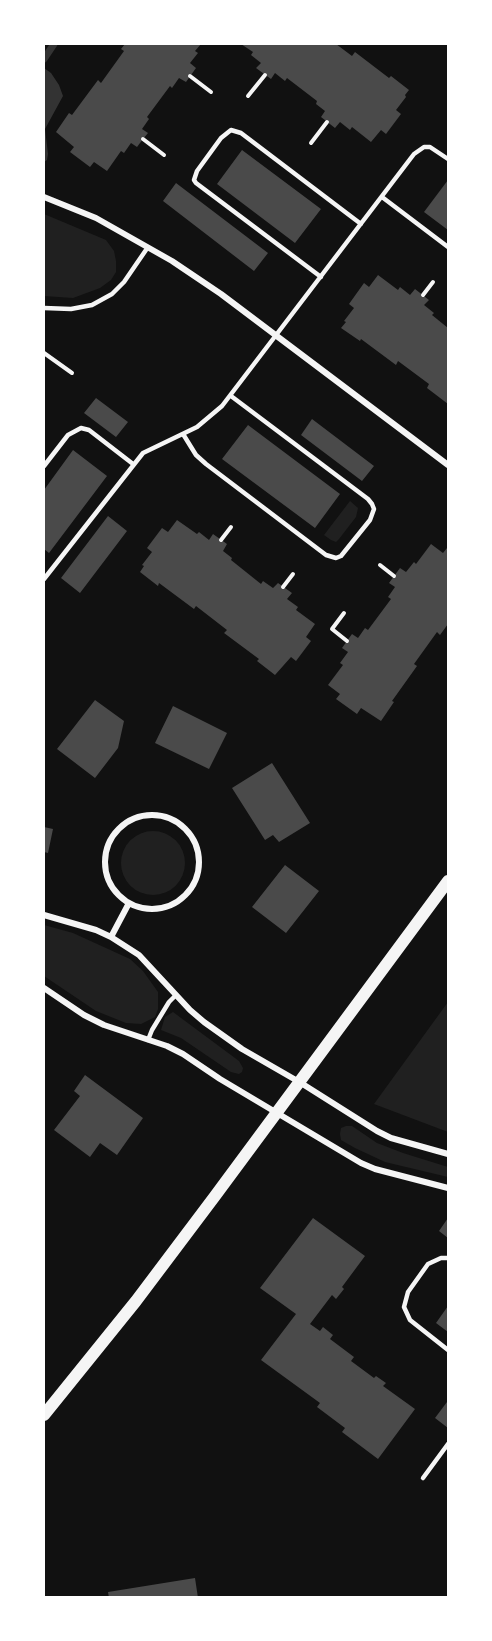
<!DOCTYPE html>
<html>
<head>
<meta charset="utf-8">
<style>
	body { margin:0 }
	#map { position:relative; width:492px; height:1641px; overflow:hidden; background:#111; font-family:"Archivo Narrow",sans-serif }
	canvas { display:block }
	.frame { position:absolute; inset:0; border:45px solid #fff; pointer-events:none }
</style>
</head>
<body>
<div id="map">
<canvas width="492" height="1641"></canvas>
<div class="frame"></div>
</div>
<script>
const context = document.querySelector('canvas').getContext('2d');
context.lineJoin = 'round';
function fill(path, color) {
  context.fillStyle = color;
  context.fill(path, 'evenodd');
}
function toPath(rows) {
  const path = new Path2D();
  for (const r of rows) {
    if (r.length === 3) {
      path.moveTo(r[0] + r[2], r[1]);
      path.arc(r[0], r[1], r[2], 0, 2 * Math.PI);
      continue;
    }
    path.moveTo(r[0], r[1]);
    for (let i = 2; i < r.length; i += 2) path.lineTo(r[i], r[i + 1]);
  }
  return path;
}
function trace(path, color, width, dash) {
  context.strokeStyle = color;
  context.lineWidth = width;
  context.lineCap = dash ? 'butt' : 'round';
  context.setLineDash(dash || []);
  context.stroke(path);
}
const green = toPath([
	[44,214,106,240,114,251,116,261,116,272,111,280,100,288,73,298,44,296],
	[350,501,358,508,356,517,339,539,336,542,331,540,324,535],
	[153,863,32],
	[44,925,73,933,130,959,143,971,158,992,158,1009,155,1017,141,1024,126,1023,96,1011,44,976],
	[448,1002,448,1132,374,1104],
	[173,1012,239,1061,243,1068,242,1072,239,1074,231,1072,181,1038,161,1030,165,1017],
	[346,1126,352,1126,377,1143,403,1153,448,1167,448,1177,385,1162,355,1148,341,1140,340,1134,341,1128]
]);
const water = toPath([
	[44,68,51,73,59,85,63,96,45,129,48,154,47,160,44,162]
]);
const stream = toPath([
	[44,59,54,44]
]);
const building = toPath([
	[125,44,201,44,195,51,198,53,190,63,196,68,186,82,179,78,172,88,170,86,147,117,149,119,142,129,148,133,143,139,137,147,131,143,124,153,121,151,107,171,94,162,90,167,70,152,74,147,56,132,69,113,72,115,98,80,101,83,124,51,121,49],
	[241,44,336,44,352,56,355,52,389,78,391,76,409,90,405,95,406,97,396,110,401,114,386,134,381,130,371,142,352,127,350,130,340,122,335,128,321,117,325,111,316,104,317,101,287,78,285,81,275,73,271,79,256,68,261,63,251,55,253,52],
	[242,150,321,209,295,243,217,184],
	[448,180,448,230,424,212],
	[176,183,268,253,254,271,163,201],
	[378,275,398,290,400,287,410,295,415,289,429,300,424,305,434,313,432,315,448,328,448,404,427,388,429,384,398,361,396,365,361,339,360,341,341,328,346,322,344,321,354,308,349,304,364,283,369,287],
	[96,398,128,422,116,437,84,413],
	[312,419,374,466,362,481,301,435],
	[248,425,340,494,315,528,222,459],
	[73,450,107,476,49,553,44,549,44,490],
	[108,516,127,531,80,593,61,578],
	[177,520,197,534,199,532,209,540,213,534,227,544,223,551,232,558,231,560,261,584,263,581,273,588,278,583,292,593,287,599,298,607,296,610,315,624,306,637,311,641,296,661,291,657,275,675,257,661,259,659,224,633,227,630,196,606,194,609,159,583,158,586,140,572,144,566,142,565,152,552,147,548,162,528,168,532],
	[431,544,443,553,447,548,448,549,448,624,440,635,437,632,414,664,417,666,392,701,394,702,381,721,361,708,357,714,336,699,340,694,328,685,343,665,340,663,348,652,342,648,352,634,358,638,365,628,368,630,391,599,388,597,395,587,389,583,400,568,406,572,414,562,416,564],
	[95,700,124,721,118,748,95,778,57,749],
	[173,706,227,733,209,769,155,743],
	[272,763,310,823,279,842,273,835,265,840,232,788],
	[44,827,53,829,48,853,44,852],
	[285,865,319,891,286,933,252,907],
	[85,1075,143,1118,117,1155,100,1143,90,1157,54,1130,80,1096,74,1091],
	[313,1218,365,1256,342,1287,344,1289,336,1299,332,1295,310,1324,320,1331,323,1327,333,1335,330,1339,354,1357,351,1361,374,1378,376,1376,386,1383,383,1386,415,1409,378,1459,342,1432,345,1428,317,1407,320,1403,261,1360,296,1314,260,1288],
	[448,1218,448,1238,439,1231],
	[448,1306,448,1332,436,1323],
	[447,1402,448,1403,448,1428,435,1418],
	[195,1578,198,1598,109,1598,108,1592]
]);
const path = toPath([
	[190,76,211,92],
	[248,96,265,75],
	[143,139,164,155],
	[311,143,327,122],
	[423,295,433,282],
	[44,353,72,373],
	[221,540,231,527],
	[380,565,394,576],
	[283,587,293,574],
	[344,613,332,629,347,641]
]);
const service = toPath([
	[382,197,448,247],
	[321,277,196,183,194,180,197,171,221,138,231,130,241,133,361,224],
	[44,308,71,309,92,305,112,294,124,282,148,247],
	[183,434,196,455,206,464,326,555,336,558,341,556,370,520,374,509,372,504,368,499,231,396],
	[44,466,68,435,81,428,89,430,133,464],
	[44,579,143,453,197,427,222,406,414,154,424,147,430,147,448,159],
	[148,1040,152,1030,169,1002,176,995],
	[448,1258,441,1258,428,1264,408,1292,404,1307,410,1320,448,1350],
	[423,1478,448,1444]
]);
const minor = toPath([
	[44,197,96,218,172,261,221,294,448,465],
	[152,862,47],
	[44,915,96,930,111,937,139,955,190,1010,204,1022,242,1049,301,1083,377,1131,391,1138,448,1154],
	[111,937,129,903],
	[44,988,84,1015,104,1025,167,1046,183,1054,220,1079,361,1163,375,1169,448,1188]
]);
const secondary = toPath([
	[44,1415,136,1301,215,1196,448,881]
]);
fill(green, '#202020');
fill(water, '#333');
trace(stream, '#333', 7);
fill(building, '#4a4a4a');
trace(path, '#f5f5f5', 4);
trace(service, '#f5f5f5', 4.5);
trace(minor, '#f5f5f5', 6);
trace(secondary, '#f5f5f5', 12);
</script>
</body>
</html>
